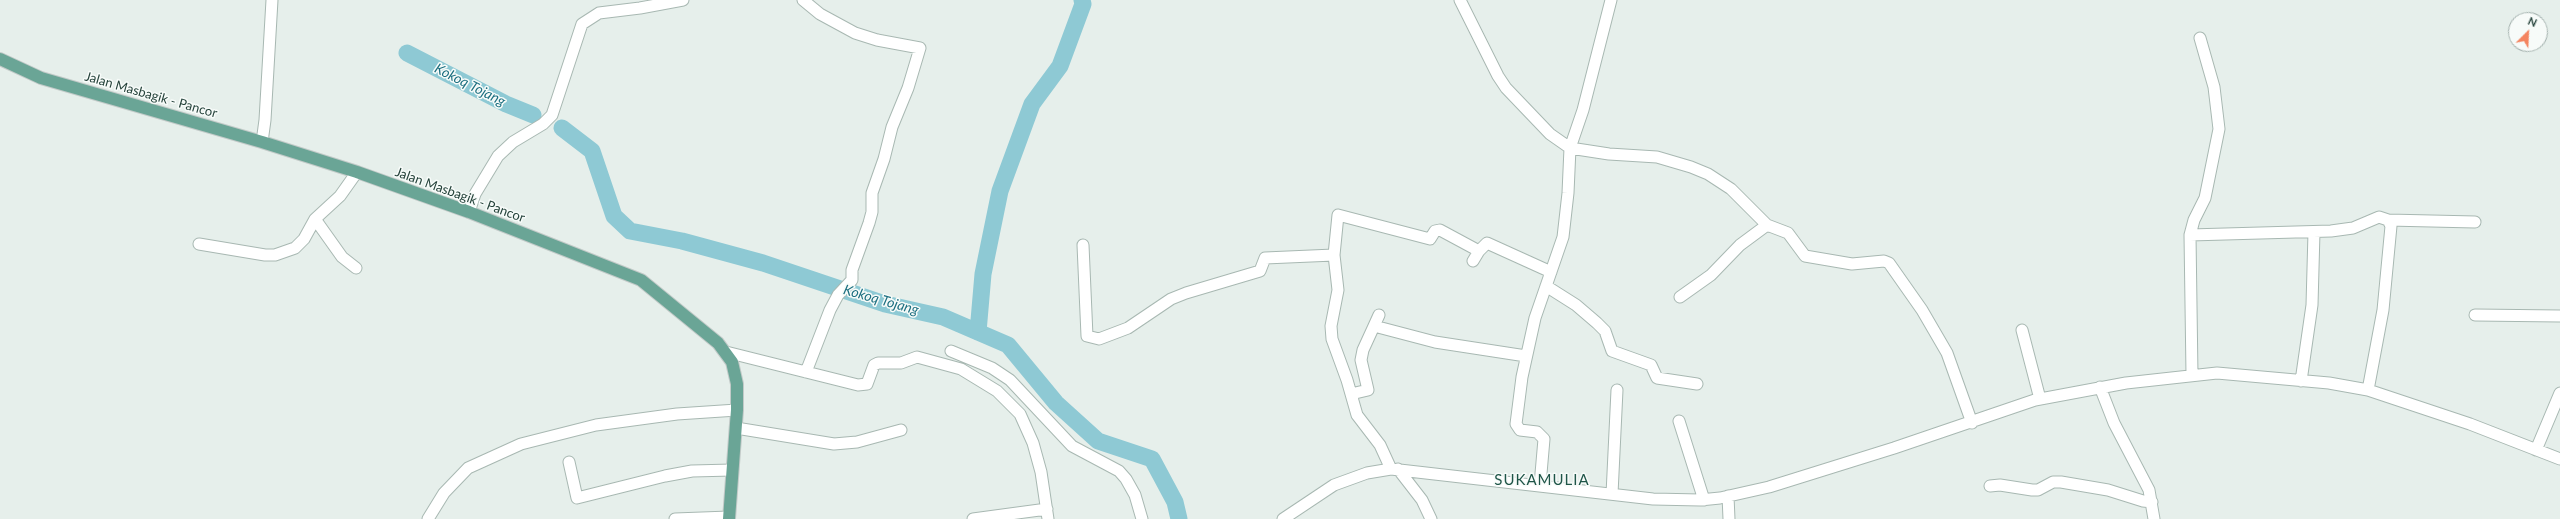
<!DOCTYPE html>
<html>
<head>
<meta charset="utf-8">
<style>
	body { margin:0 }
	#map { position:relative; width:2560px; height:519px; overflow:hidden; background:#e6efeb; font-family:Lato,sans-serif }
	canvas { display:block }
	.north { position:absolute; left:2508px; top:12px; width:40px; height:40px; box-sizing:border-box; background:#f7fbf9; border:1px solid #a3b1ad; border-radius:50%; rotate:24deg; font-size:11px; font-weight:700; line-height:16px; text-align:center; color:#24423a }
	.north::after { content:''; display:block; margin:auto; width:14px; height:18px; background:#f4845f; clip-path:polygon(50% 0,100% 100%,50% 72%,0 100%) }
</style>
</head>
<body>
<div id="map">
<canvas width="2560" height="519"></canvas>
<div class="north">N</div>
</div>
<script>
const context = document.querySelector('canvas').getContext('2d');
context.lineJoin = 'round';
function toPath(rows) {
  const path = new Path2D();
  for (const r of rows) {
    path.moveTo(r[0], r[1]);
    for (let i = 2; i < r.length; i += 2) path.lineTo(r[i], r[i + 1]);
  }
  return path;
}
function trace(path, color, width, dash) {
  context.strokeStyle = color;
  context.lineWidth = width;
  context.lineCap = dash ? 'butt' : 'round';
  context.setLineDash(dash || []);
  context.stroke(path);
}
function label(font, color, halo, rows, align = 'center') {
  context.font = font + ' Lato,sans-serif';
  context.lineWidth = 3;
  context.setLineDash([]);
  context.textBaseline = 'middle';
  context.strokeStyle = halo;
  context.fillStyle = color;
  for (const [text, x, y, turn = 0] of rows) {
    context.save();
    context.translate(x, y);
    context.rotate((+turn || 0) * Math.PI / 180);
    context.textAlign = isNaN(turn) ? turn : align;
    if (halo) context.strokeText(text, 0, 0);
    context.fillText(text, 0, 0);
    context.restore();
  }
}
const river = toPath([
	[407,53,506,104,533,115],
	[562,128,592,151,614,216,630,231,682,241,763,263,885,304,943,317,1008,345,1056,403,1098,441,1152,459,1175,502,1179,519],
	[978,332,983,274,1000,191,1032,104,1060,66,1083,4,1082,0]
]);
const minor = toPath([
	[803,0,820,14,855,33,877,40,920,48,908,88,892,127,884,159,872,193,872,212,869,223,852,270,852,280,838,295,830,310,806,372],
	[1460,0,1498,76,1506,88,1550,134,1570,148,1609,154,1657,157,1691,167,1708,174,1731,189,1767,225,1788,233,1805,256,1852,264,1884,261,1889,263,1922,310,1947,353,1972,423],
	[262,142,265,120,272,0],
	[469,212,475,194,498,156,513,142,543,124,552,115,582,24,599,13,640,8,683,0],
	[315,219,342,257,356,268],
	[2190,235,2331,231,2353,228,2379,217,2388,220,2475,222],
	[199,244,265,255,275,255,295,248,304,239,315,219,340,196,357,172],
	[1083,245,1087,336,1099,339,1128,328,1171,299,1186,293,1260,271,1265,258,1334,255,1338,215,1430,239,1435,231,1440,230,1479,251,1473,261],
	[1479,251,1487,243,1551,272],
	[1334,255,1338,290,1331,326,1332,339,1347,380,1357,415,1380,445,1391,469],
	[1546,286,1576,305,1597,323,1605,331,1612,351,1651,365,1657,378,1697,384],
	[1680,297,1711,275,1740,245,1767,225],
	[1379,315,1374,326,1435,342,1526,356],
	[2475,315,2560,316],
	[2022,330,2040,399],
	[951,351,992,368,1010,380,1072,446,1119,471,1126,479,1135,495,1142,519],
	[726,352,858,385,867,384,874,365,878,363,901,363,917,357,961,369,997,391,1020,414,1033,443,1041,472,1048,519],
	[2192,375,2190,235,2194,220,2205,198,2219,129,2214,87,2200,38],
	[2301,381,2312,305,2314,232],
	[2100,387,2114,423,2149,490,2154,519],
	[2368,390,2383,310,2391,226,2388,220],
	[1351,394,1368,390,1361,360,1363,350,1374,326],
	[1679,421,1704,500],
	[736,428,834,444,857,442,901,430],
	[2536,450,2560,393],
	[569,462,577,498,665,476,692,471,732,470],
	[1398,469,1422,500,1431,519],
	[1540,485,1544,439,1537,432,1520,430,1516,424,1522,377,1535,318,1563,237,1568,193,1570,148,1583,110,1611,0],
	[1990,486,2000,485,2032,490,2038,490,2053,482,2061,482,2108,490,2143,501,2152,502],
	[1612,494,1617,390],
	[1728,496,1729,519],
	[428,519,444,493,468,468,521,444,596,425,677,414,737,410],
	[675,519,729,517],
	[973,519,1047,509],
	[1283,519,1334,485,1367,473,1391,469,1653,499,1700,500,1720,498,1769,487,1894,448,2035,400,2126,383,2217,373,2329,383,2368,390,2470,424,2560,459]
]);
const major = toPath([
	[0,59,41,78,262,142,357,172,469,212,641,280,718,343,732,362,737,384,737,410,729,519]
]);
const streetNames = [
	["Jalan Masbagik - Pancor",151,95,16],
	["Jalan Masbagik - Pancor",460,195,20]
];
const waterNames = [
	["Kokoq Tojang",470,85,27],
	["Kokoq Tojang",881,300,16]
];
const quarterNames = [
	["SUKAMULIA",1542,480]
];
trace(river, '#8ec9d4', 17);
trace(minor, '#a8b8b2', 13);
trace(major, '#c2cac8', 14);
trace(minor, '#fff', 11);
trace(major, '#6aa596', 12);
label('13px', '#24423a', '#f7fbf9', streetNames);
label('italic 14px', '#1c6f80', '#f7fbf9', waterNames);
context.letterSpacing = '1px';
label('15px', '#1f5548', '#f7fbf9', quarterNames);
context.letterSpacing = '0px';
</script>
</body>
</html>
